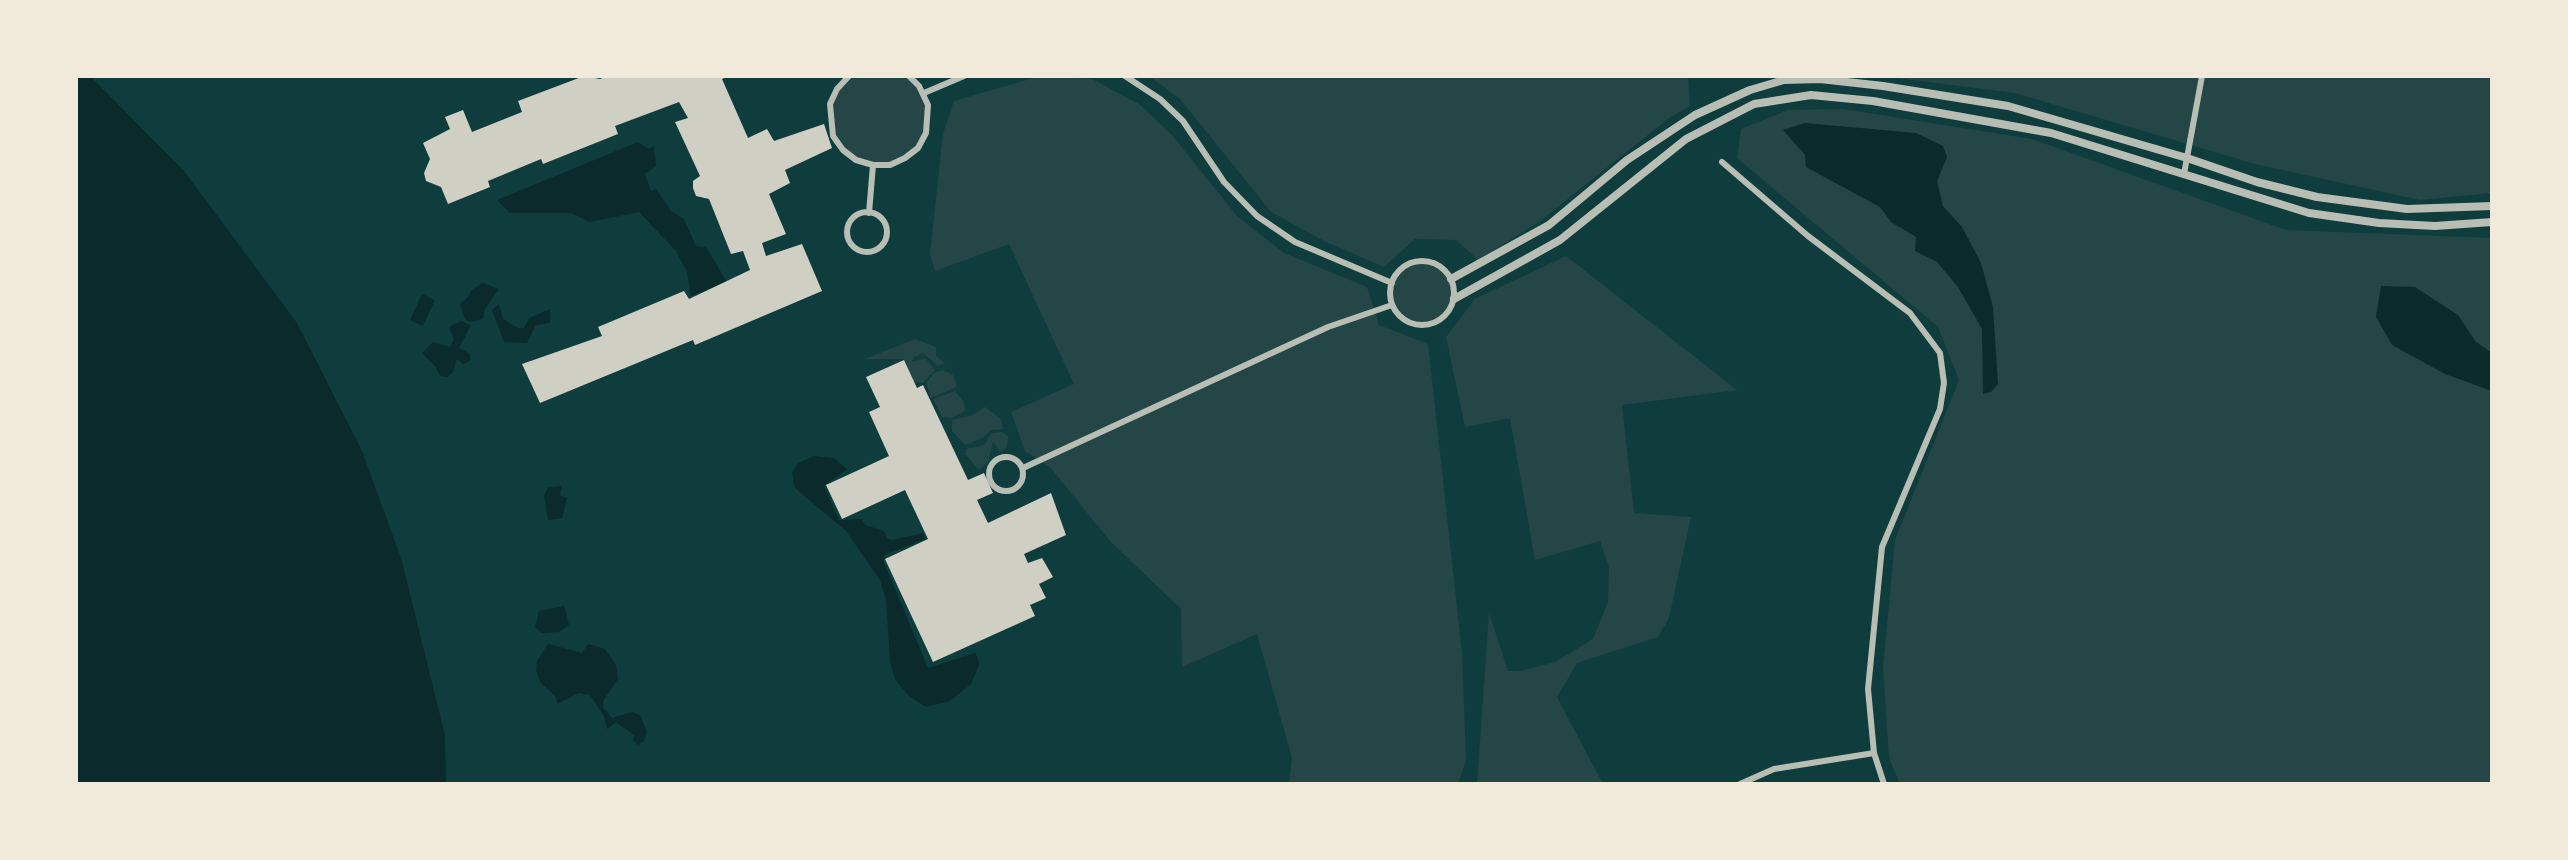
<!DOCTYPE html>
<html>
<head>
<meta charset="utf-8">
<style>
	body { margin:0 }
	#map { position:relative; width:2568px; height:860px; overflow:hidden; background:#0f3d3e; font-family:Lato,sans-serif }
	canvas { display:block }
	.frame { position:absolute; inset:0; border:78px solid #f1e9da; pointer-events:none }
</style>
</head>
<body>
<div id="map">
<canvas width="2568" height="860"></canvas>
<div class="frame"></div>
</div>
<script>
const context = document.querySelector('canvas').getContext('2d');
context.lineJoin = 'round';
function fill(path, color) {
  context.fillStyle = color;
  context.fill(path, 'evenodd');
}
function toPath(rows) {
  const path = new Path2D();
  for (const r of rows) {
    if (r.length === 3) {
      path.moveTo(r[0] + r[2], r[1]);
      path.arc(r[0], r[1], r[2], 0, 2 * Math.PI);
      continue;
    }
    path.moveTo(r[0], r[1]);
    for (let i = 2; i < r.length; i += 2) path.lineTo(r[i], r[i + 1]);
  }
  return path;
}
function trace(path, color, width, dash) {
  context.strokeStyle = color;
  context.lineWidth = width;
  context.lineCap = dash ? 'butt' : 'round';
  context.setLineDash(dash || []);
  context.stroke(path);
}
const green = toPath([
	[849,76,909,76,919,86,929,117,918,148,889,165,856,160,833,136,830,104],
	[1040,76,1092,79,1139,104,1172,135,1237,216,1284,253,1367,287,1379,325,1428,344,1462,653,1466,760,1458,784,1289,784,1292,758,1257,634,1182,667,1181,609,1110,541,1050,467,1025,451,1011,412,1074,384,1009,244,935,271,930,254,943,134,954,101],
	[1149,76,1688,76,1690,106,1669,118,1539,222,1478,260,1456,240,1415,239,1384,267,1324,241,1271,212,1180,99],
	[1881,76,2492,76,2492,193,2420,200,2255,164,2015,93],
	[1843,109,2032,139,2286,230,2492,238,2492,784,1900,784,1889,758,1883,668,1895,540,1959,380,1938,327,1737,158,1741,129,1788,110],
	[1566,256,1737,390,1622,405,1634,513,1691,517,1669,618,1658,637,1577,663,1557,697,1603,784,1477,784,1489,613,1508,671,1520,671,1555,662,1593,639,1608,602,1609,567,1600,541,1535,560,1510,418,1465,427,1446,337,1475,299],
	[1422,293,32],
	[915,339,936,347,936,356,945,363,938,366,923,353,914,357,912,362,925,358,935,370,923,383,914,382,904,359,865,359],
	[943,370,953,375,957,387,931,398,926,383,934,373],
	[955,391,964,402,965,411,951,418,942,417,933,399],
	[985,407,1001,419,1003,429,991,430,983,438,965,445,952,431,952,420,973,415],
	[1002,432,1008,436,1007,447,1000,451,993,442,988,462,979,470,965,454,966,449,984,445,992,433]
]);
const water = toPath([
	[76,76,90,76,184,171,297,323,362,451,401,558,445,735,446,784,76,784],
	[1805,123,1916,133,1943,146,1947,157,1937,181,1943,206,1962,227,1981,263,1993,307,1998,384,1991,392,1983,394,1982,329,1958,287,1937,262,1915,251,1916,237,1891,222,1880,207,1806,167,1805,155,1783,130],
	[638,142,648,149,654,146,656,166,645,174,651,191,656,189,671,211,684,219,696,246,706,247,727,282,691,296,687,272,676,251,639,212,590,222,571,213,510,213,497,200],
	[483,283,499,289,485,309,483,319,470,322,465,319,460,304,469,296,471,290],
	[2381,286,2415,287,2458,315,2476,342,2492,353,2492,391,2445,374,2392,345,2376,317],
	[422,294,435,300,423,326,410,320],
	[499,304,503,319,518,328,524,328,529,318,550,309,550,323,536,325,527,343,504,342,492,310],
	[461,321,471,325,459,348,470,354,470,361,463,364,457,359,453,372,447,377,440,376,435,366,422,353,433,342,450,347,454,339,449,327],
	[814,456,834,458,847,469,824,486,839,520,862,519,865,525,884,531,888,539,893,540,923,533,925,539,884,555,884,562,928,668,975,653,978,658,979,665,971,684,950,701,926,707,909,696,895,679,890,661,886,600,880,580,846,531,795,488,792,473,798,463],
	[562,486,560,495,567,498,562,518,548,520,544,496,548,487],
	[564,606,569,625,559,632,542,633,535,627,539,611],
	[548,644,582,653,588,644,605,649,616,665,618,679,603,701,603,707,612,718,632,712,640,715,647,732,644,741,638,745,632,740,635,736,616,722,607,729,604,716,590,695,579,693,557,704,556,697,540,682,536,671,537,661]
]);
const building = toPath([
	[584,76,600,79,607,76,729,76,722,79,748,138,767,129,774,141,824,124,832,148,785,170,790,183,769,194,786,234,762,243,766,256,802,244,822,291,695,345,693,340,540,403,522,364,602,336,598,327,684,291,689,299,750,270,743,251,731,254,709,199,696,196,693,188,693,181,700,176,675,122,688,118,679,102,615,126,618,134,543,164,541,159,488,181,490,187,448,204,441,187,426,181,424,173,430,159,423,143,450,129,445,117,463,110,472,132,522,112,518,101],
	[904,360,917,388,923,385,968,480,984,473,993,493,977,500,988,523,1051,493,1066,535,1024,554,1028,563,1042,558,1053,577,1039,584,1046,598,1030,605,1035,616,933,662,885,559,928,539,905,490,842,519,826,485,889,456,869,412,880,407,866,377]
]);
const minor = toPath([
	[849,76,837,89,830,104,833,136,843,150,856,160,873,165,890,165,905,158,918,148,926,133,928,105,919,86,909,76],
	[1125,76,1160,99,1183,121,1224,182,1257,216,1295,242,1392,283],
	[924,93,964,76],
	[1722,162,1808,236,1910,313,1940,353,1944,383,1940,409,1882,547,1868,689,1874,753,1884,784],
	[2184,174,2202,76],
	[867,232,20],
	[869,213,873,165],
	[1422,293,32],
	[1006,474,17],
	[1023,468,1328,327,1392,305],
	[1740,784,1774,769,1874,753]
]);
const tertiary = toPath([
	[1451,279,1549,225,1627,160,1695,115,1750,90,1784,80,1820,79,1883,86,2008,106,2187,158,2257,182,2317,197,2407,209,2492,206],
	[1454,299,1560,240,1686,139,1754,104,1811,95,1873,101,2051,133,2309,213,2379,223,2435,226,2492,222]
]);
fill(green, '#244646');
fill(water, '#0a2a2b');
fill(building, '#cfcfc3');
trace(minor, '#b8beb3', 6);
trace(tertiary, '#b8beb3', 8);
</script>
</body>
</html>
